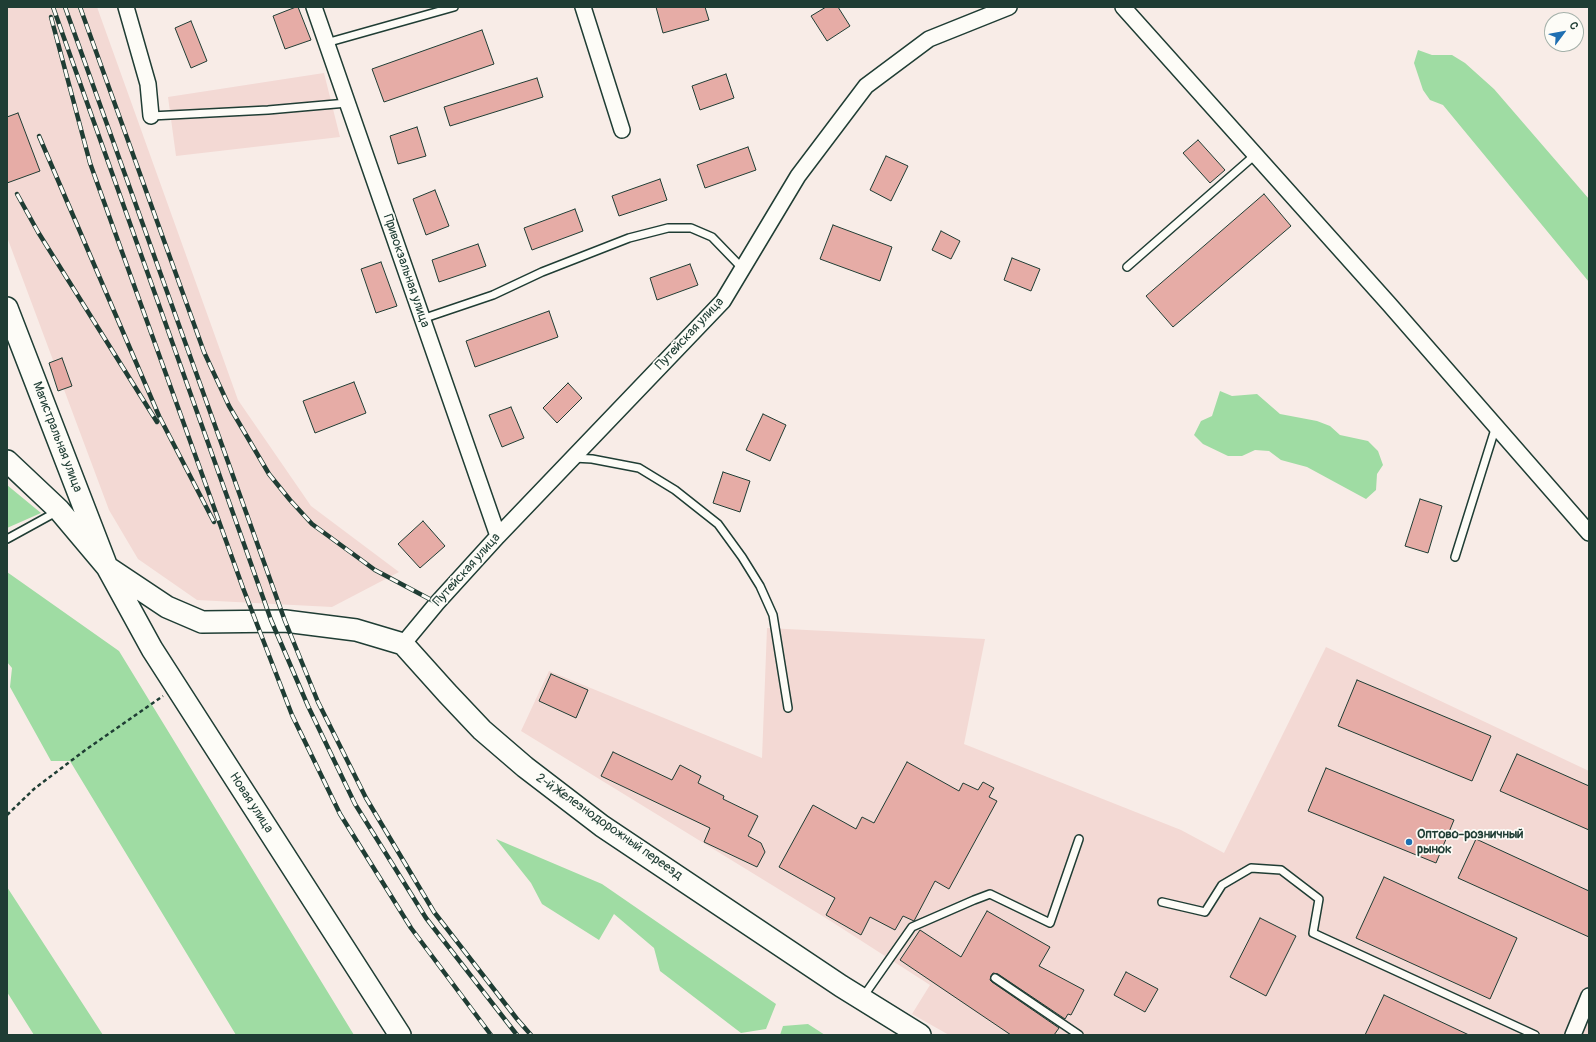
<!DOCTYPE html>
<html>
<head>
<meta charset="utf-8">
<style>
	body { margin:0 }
	#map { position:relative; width:1596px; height:1042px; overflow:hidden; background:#f8ece7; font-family:Pangolin,sans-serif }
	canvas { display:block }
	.frame { position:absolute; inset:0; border:8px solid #1f3d34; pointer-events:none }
	.north { position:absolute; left:1544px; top:12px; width:40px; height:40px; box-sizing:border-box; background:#fdfcf7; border:1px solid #a4b0a9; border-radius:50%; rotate:58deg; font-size:11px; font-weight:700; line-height:16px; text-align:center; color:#1f3d34 }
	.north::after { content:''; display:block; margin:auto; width:14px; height:18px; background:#1f6fb2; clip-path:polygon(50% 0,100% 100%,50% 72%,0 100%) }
</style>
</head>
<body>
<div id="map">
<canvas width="1596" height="1042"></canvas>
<div class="frame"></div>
<div class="north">С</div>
</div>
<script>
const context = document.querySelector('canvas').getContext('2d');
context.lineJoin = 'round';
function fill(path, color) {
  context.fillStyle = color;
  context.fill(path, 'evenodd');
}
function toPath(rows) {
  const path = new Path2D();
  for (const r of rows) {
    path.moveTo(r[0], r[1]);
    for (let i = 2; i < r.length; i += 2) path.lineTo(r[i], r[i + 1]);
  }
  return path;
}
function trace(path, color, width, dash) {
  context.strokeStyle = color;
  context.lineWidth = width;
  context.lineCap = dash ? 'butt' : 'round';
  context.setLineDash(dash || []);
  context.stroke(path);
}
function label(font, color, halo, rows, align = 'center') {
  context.font = font + ' Pangolin,sans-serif';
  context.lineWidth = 3.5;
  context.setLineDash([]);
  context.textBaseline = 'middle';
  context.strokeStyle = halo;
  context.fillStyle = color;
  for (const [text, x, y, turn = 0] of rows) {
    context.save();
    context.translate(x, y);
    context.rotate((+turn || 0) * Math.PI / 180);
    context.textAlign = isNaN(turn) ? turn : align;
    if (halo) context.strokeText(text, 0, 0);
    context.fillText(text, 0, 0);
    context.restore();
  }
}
const built = toPath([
	[7,7,97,7,238,400,311,506,399,572,332,607,197,600,138,559,109,510,7,237],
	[324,73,340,137,176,156,168,97],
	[767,628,985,639,964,744,1181,830,1224,853,1326,647,1589,771,1589,1035,949,1035,912,1014,930,985,829,920,521,731,549,671,762,758]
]);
const green = toPath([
	[1418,50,1432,55,1452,55,1465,63,1494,89,1589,199,1589,282,1443,105,1430,100,1423,90,1414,63],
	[1220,391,1232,396,1257,394,1280,414,1317,421,1330,426,1340,435,1368,441,1378,451,1383,465,1377,474,1376,490,1366,499,1307,467,1281,460,1269,451,1255,450,1242,456,1228,456,1203,444,1194,435,1201,421,1212,416],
	[7,485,41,513,7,528],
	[7,572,119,651,354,1035,236,1035,70,761,51,761,10,687,12,668,7,662],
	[496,839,602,884,776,1004,766,1029,741,1033,660,971,654,948,614,914,599,940,542,904,531,883],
	[7,887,103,1035,34,1035,7,992],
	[808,1024,825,1035,780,1035,783,1026]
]);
const building = toPath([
	[296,7,298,7,311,40,285,49,273,16,296,7],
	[656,7,705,7,709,20,663,33,656,7],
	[826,7,838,7,850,26,827,41,811,16,826,7],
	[191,21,207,61,191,68,175,28,191,21],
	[482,30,494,64,384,102,372,69,482,30],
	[726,74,734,98,700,110,692,86,726,74],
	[537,78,543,97,450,126,444,107,537,78],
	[18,113,40,171,7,183,7,117,18,113],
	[417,127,426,156,398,164,390,136,417,127],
	[1198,140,1225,170,1210,183,1183,153,1198,140],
	[748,147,756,170,705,188,697,165,748,147],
	[886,156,908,166,891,201,870,190,886,156],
	[660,179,667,200,619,216,612,196,660,179],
	[435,190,449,226,426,235,413,199,435,190],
	[1264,194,1291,226,1173,327,1146,296,1264,194],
	[575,209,583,231,532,250,524,228,575,209],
	[833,225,892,247,880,281,820,259,833,225],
	[941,231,960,241,951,259,932,250,941,231],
	[478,244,486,266,439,282,432,260,478,244],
	[1012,258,1040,269,1031,291,1004,280,1012,258],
	[381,262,397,306,376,313,361,269,381,262],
	[690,264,698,285,657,300,650,278,690,264],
	[549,311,558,337,475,367,466,341,549,311],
	[62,358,72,386,58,391,49,363,62,358],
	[354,382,366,413,315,433,303,401,354,382],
	[568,383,582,398,557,423,543,408,568,383],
	[511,407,524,438,502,447,489,415,511,407],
	[763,414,786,425,770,461,746,450,763,414],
	[723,472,750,481,740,512,713,503,723,472],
	[1420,499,1442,506,1428,553,1405,546,1420,499],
	[423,521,445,546,420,568,398,544,423,521],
	[551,674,588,690,576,718,539,701,551,674],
	[1357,680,1491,736,1472,781,1338,726,1357,680],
	[613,752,672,780,680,765,701,776,698,783,724,796,723,799,758,816,748,836,761,843,765,852,757,867,704,842,710,828,601,776,613,752],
	[1517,754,1589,786,1589,830,1500,791,1517,754],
	[907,762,959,791,963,783,978,790,983,782,994,788,989,797,997,801,949,889,935,881,914,921,903,916,895,930,870,917,861,935,826,915,835,898,779,867,813,805,856,829,862,817,874,823,907,762],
	[1326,768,1454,820,1436,863,1308,811,1326,768],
	[1476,839,1589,891,1589,937,1458,878,1476,839],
	[1384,877,1517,938,1490,999,1356,938,1384,877],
	[987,911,1050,947,1039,966,1084,990,1071,1015,1068,1014,1065,1019,998,974,993,973,991,976,990,980,992,982,1059,1028,1054,1035,1011,1035,900,960,920,930,961,957,987,911],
	[1260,918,1296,936,1266,996,1230,977,1260,918],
	[1126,972,1158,989,1145,1012,1114,995,1126,972],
	[1384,995,1469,1035,1365,1035,1384,995]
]);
const path = toPath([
	[7,815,34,789,84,751,163,696]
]);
const lane = toPath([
	[326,43,454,7],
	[151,116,268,110,347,103],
	[1127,267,1255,155],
	[422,319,493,295,542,272,629,238,668,228,691,228,712,237,742,268],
	[574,458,592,459,639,468,675,490,718,524,742,557,760,586,773,615,788,708],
	[7,539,58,511],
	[1455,557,1496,426],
	[1162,902,1205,912,1222,885,1251,868,1281,870,1319,899,1313,933,1535,1035],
	[995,978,1079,1035],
	[863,997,912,927,974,900,990,894,1050,923,1079,839]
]);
const street = toPath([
	[126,7,148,84,151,116],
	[314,7,498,536],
	[583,7,622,130],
	[1123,7,1389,304,1589,533],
	[403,644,437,603,498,536,723,301,798,176,866,86,929,39,1009,7],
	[1573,1035,1589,996]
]);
const secondary = toPath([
	[7,308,107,567,152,649,400,1035],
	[7,461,59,510,107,567,167,607,202,622,285,621,356,630,403,644,447,693,482,730,525,767,602,826,841,986,920,1035]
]);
const rail = toPath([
	[53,7,271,620,308,706,355,804,426,918,517,1035],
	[65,7,285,621,318,702,366,798,434,912,517,1019,531,1035],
	[80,7,204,352,229,406,269,474,290,500,312,524,375,570,437,603],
	[51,17,90,163,243,588,292,715,340,814,411,928,491,1035],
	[39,136,159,416,214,522],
	[17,194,38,232,157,422]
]);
const markers = [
	[1409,842,4,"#1f6fb2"]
];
const streetNames = [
	["Привокзальная улица",406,271,71],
	["Путейская улица",690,334,-47],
	["Магистральная улица",57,437,69],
	["Путейская улица",467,570,-48],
	["Новая улица",251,803,57],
	["2-й Железнодорожный переезд",609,827,35]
];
const poiNames = [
	["Оптово-розничный",1417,835],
	["рынок",1417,850]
];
fill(built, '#f3d9d4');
fill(green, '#9fdca3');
fill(building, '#e6aca6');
trace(building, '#1f3d34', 1);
trace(lane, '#1f3d34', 10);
trace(street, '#1f3d34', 18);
trace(secondary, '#1f3d34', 24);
trace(path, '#1f3d34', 2.5, [4, 3]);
trace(lane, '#fdfcf7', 7);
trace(street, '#fdfcf7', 15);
trace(secondary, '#fdfcf7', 21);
trace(rail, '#1f3d34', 4.5);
trace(rail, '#fdfcf7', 3, [9]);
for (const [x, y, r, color] of markers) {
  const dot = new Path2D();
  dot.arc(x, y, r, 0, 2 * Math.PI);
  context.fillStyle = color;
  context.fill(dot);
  trace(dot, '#fdfcf7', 1.5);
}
label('13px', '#1f3d34', '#fdfcf7', streetNames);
label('bold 13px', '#1f3d34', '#fdfcf7', poiNames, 'left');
</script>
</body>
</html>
